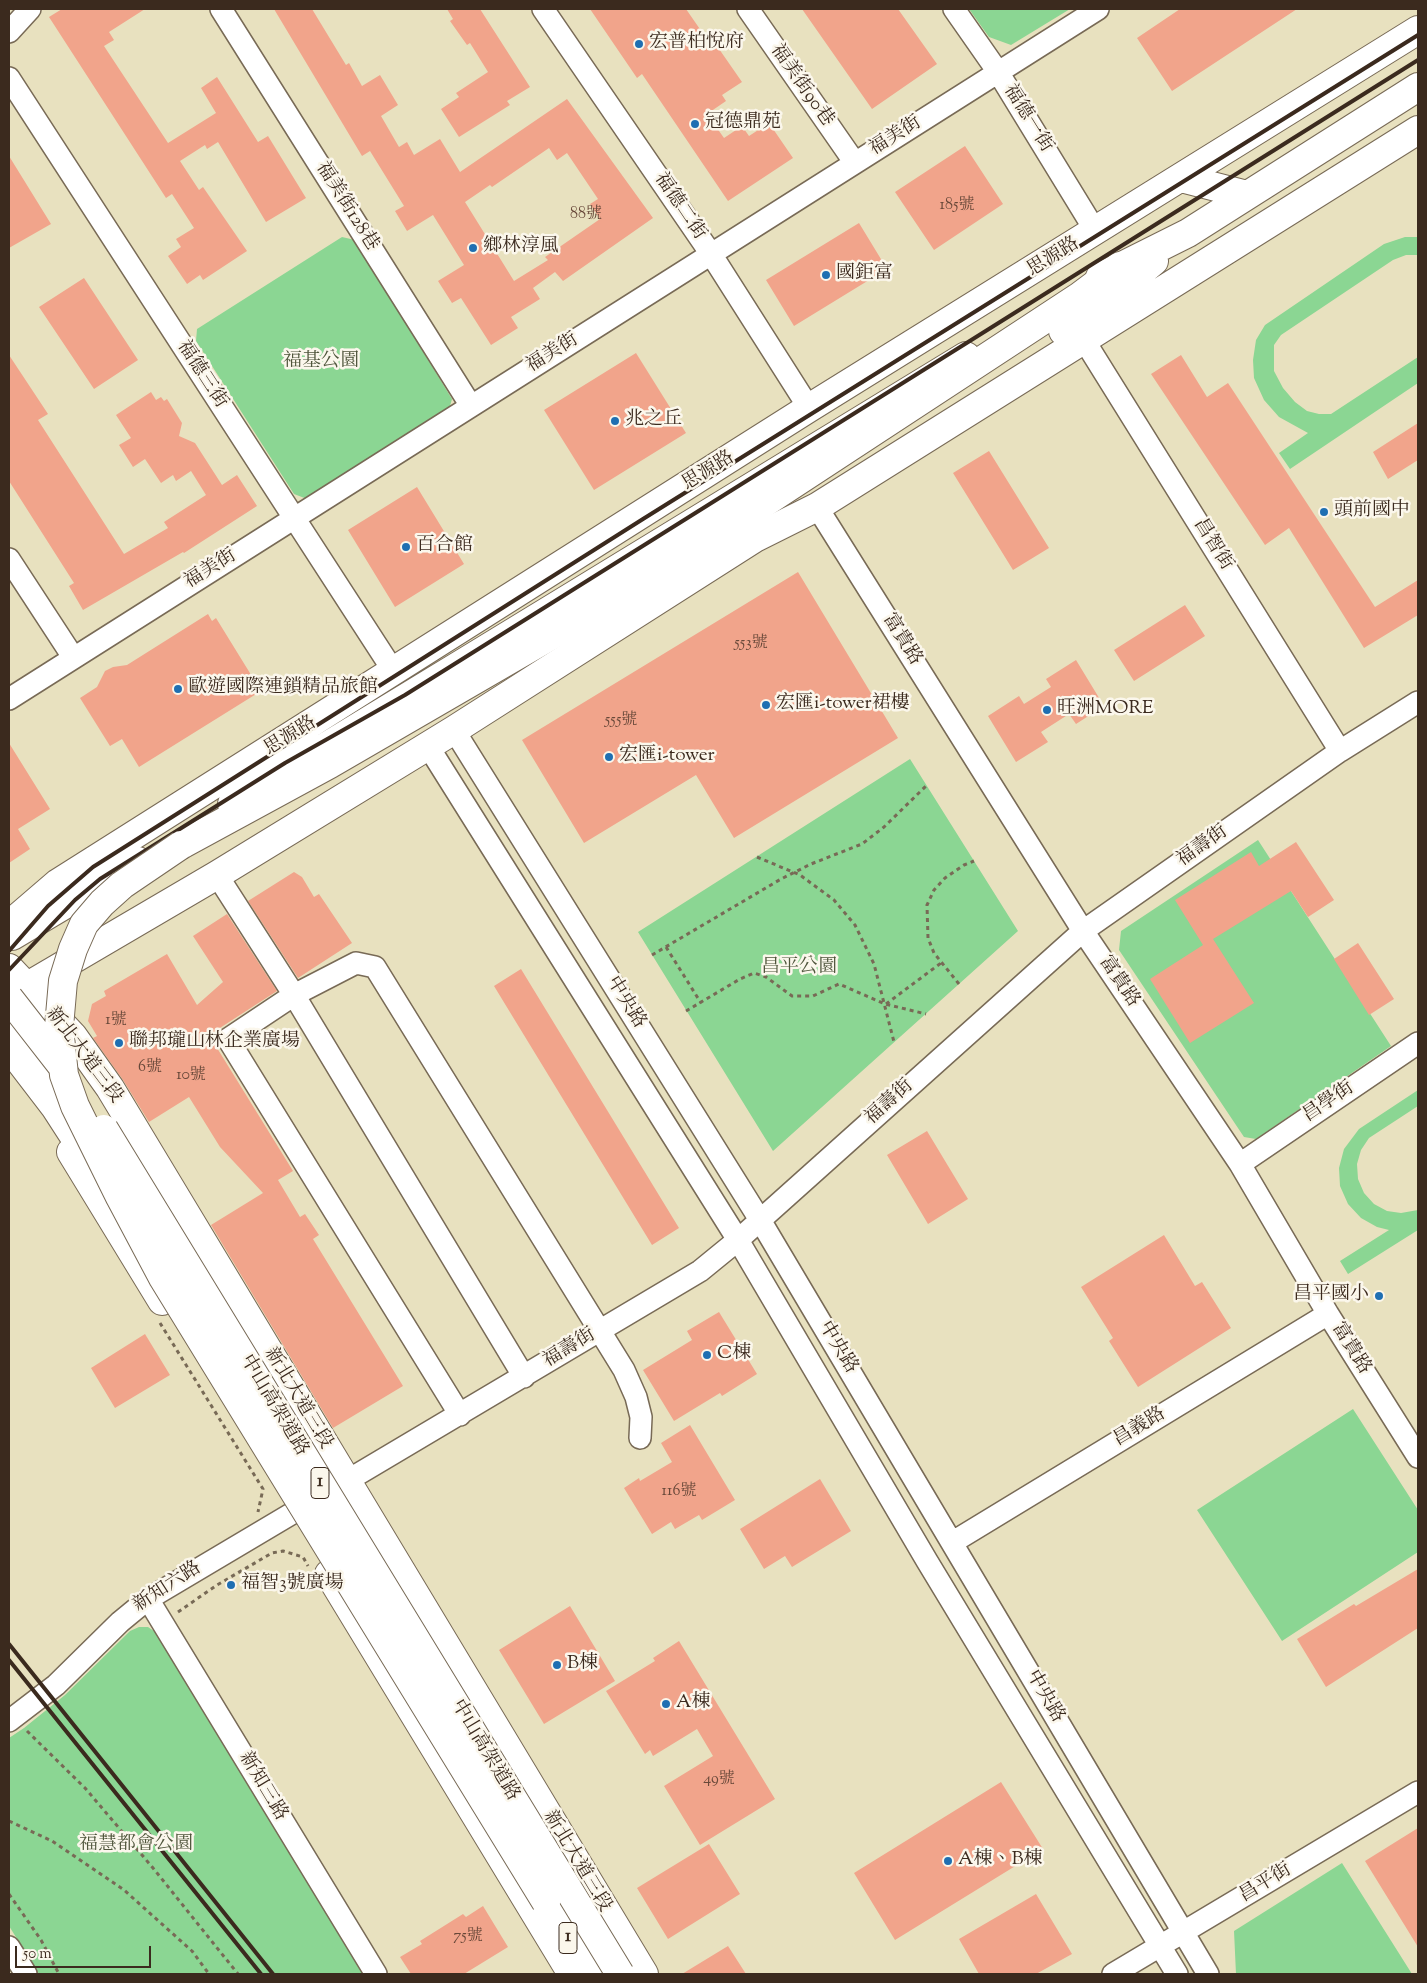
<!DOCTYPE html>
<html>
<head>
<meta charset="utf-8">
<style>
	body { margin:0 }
	#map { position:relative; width:1427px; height:1983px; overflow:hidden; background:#e8e1bf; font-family:"Sorts Mill Goudy",serif }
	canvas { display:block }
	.frame { position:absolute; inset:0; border:10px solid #3b2a1e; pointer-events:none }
	.scale { position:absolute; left:15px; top:1946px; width:136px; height:22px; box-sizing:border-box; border:2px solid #3b2a1e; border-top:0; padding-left:6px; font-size:15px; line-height:18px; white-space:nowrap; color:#3b2a1e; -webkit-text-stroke:4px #fbf7ec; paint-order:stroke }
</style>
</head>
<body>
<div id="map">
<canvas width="1427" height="1983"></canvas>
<div class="frame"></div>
<div class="scale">50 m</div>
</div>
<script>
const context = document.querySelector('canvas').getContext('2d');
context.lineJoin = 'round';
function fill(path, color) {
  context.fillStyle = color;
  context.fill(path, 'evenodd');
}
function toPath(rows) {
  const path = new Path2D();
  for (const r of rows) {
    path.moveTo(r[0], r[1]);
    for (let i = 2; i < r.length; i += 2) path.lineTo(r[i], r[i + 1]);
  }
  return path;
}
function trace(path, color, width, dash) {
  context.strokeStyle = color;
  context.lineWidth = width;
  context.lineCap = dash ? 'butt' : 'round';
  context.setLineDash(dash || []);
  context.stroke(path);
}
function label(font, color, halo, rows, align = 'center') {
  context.font = font + ' "Sorts Mill Goudy","Noto Serif TC",serif';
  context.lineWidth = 5;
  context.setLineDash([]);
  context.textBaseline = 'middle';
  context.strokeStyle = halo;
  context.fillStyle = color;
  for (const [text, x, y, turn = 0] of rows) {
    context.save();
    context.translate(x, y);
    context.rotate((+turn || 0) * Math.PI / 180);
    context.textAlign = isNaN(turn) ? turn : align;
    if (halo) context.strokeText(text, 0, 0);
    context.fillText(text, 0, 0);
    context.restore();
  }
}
const green = toPath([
	[969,9,1070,9,1011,45,989,37],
	[342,237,355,240,452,399,448,413,307,499,294,494,196,341,197,329],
	[1405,237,1418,237,1418,255,1406,255,1393,260,1281,335,1274,345,1274,371,1283,388,1295,402,1307,411,1319,414,1331,414,1418,357,1418,383,1290,469,1279,453,1308,433,1279,417,1264,400,1254,378,1253,360,1256,340,1265,325,1384,244],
	[910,759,1018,931,773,1151,638,932],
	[1258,840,1391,1046,1256,1139,1244,1137,1119,950,1121,931],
	[1418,1090,1418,1106,1369,1138,1361,1150,1357,1164,1358,1179,1364,1193,1374,1204,1387,1211,1401,1213,1418,1210,1418,1230,1348,1274,1340,1261,1389,1230,1377,1227,1361,1218,1348,1204,1340,1186,1339,1168,1344,1149,1359,1129],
	[1353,1409,1418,1510,1418,1552,1282,1641,1197,1510],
	[139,1627,148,1627,157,1633,366,1974,39,1974,9,1926,9,1738,24,1728,65,1695,130,1631],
	[1342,1863,1412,1974,1236,1974,1234,1931]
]);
const building = toPath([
	[62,9,145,9,109,32,114,40,104,46,168,143,216,113,201,88,217,77,258,142,268,136,306,198,266,222,218,142,207,149,205,145,180,161,199,190,203,187,247,251,203,280,200,275,187,284,168,256,181,247,176,239,194,228,172,194,166,198,49,17],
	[274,9,312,9,346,65,349,63,362,86,380,75,398,105,381,116,399,147,407,142,414,155,440,139,460,172,567,99,653,218,563,281,555,272,533,288,540,299,511,317,518,328,491,345,461,298,452,303,438,281,464,265,433,215,407,231,395,211,404,206,370,151,362,156],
	[549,148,557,160,567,153,598,199,590,204,600,219,545,257,548,260,514,281,465,202,490,185,492,187],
	[447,9,480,9,530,87,507,101,510,105,459,137,441,109,459,97,456,93,488,72,470,43,467,45,450,21,453,19],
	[590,9,686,9,713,48,717,46,742,82,722,95,726,101,707,114,724,138,742,126,749,136,769,123,793,158,728,201,642,74,637,78],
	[802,9,898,9,937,64,872,109],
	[1180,9,1297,9,1172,91,1137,38],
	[965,146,1003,204,934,250,895,192],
	[9,156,51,224,9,248],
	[859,223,887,269,794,326,766,280],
	[84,278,138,360,94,389,39,307],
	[636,353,686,433,594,490,544,410],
	[9,355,48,414,38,420,124,554,168,528,164,522,206,495,191,471,176,481,173,475,161,483,145,459,133,467,119,445,131,438,116,415,151,392,156,400,161,397,164,401,167,399,182,423,179,436,195,443,222,485,237,475,257,506,184,553,183,552,83,610,69,586,74,583,9,481],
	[1181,355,1207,397,1228,383,1375,607,1418,580,1418,615,1364,648,1289,528,1265,545,1151,374],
	[1418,423,1418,460,1388,479,1373,452],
	[989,451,1049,548,1013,570,953,473],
	[417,487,464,564,395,607,348,530],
	[798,572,898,738,734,838,696,775,584,843,522,740],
	[1185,605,1205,636,1134,681,1114,650],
	[208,614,212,621,216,618,261,691,139,767,122,739,110,746,80,698,97,687,105,671,113,667,127,665],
	[1076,660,1104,706,1076,724,1069,714,1041,732,1048,742,1016,762,988,716,1019,696,1024,704,1051,687,1046,679],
	[9,743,50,809,18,829,30,849,9,863],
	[1296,842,1334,900,1308,917,1291,891,1213,939,1254,1003,1190,1043,1150,979,1203,945,1175,900,1251,852,1259,866],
	[294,872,302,877,314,897,319,894,352,943,298,978,248,901],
	[227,914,277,991,209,1035,293,1171,278,1180,300,1217,305,1214,319,1235,313,1239,403,1386,333,1428,211,1225,263,1193,220,1147,189,1097,149,1122,123,1080,93,1038,97,1036,88,1021,92,1004,106,996,104,991,167,954,197,1005,223,982,193,936],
	[1358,943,1394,999,1369,1015,1334,959],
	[521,969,679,1228,652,1245,494,986],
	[927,1131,968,1199,928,1224,887,1155],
	[1164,1235,1195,1286,1202,1282,1231,1328,1138,1387,1109,1341,1113,1338,1081,1287],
	[719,1312,757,1374,722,1396,720,1393,674,1421,643,1370,692,1340,687,1331],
	[145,1334,170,1375,115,1408,91,1368],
	[690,1425,735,1500,702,1520,699,1515,675,1529,671,1522,652,1534,624,1488,639,1478,640,1481,672,1462,661,1443],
	[820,1479,851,1531,792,1567,785,1556,764,1569,740,1529],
	[1418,1569,1418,1628,1326,1687,1297,1639,1354,1604,1356,1606],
	[570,1606,615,1681,544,1724,499,1650],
	[679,1641,775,1799,700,1845,664,1786,713,1756,697,1729,653,1756,650,1750,645,1754,606,1691,655,1661,653,1658],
	[1001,1782,1043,1849,895,1940,854,1873],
	[1418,1828,1418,1947,1365,1861],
	[709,1844,740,1894,668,1939,637,1888],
	[1036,1894,1072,1954,1036,1974,979,1974,959,1939],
	[483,1906,508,1947,464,1974,411,1974,400,1957,422,1944,420,1941,463,1914,466,1917],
	[728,1946,746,1974,682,1974]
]);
const path = toPath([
	[757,857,800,875,834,900,855,925,874,964,894,1042],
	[666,947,701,1003],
	[652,955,781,879,811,864,862,844,884,827,927,785],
	[959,984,934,953,928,938,927,905,934,890,945,878,964,865,974,861],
	[886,1004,941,963],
	[686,1011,740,979,754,973,766,977,792,996,813,996,839,984,885,1004,926,1014],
	[160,1323,263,1489,258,1512],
	[178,1612,217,1585,272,1553,283,1551,303,1557,308,1566],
	[27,1731,85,1788,153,1868,238,1974],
	[9,1821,52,1841,124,1890,192,1951,209,1974],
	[9,1894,41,1940,59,1974]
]);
const minor = toPath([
	[221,9,471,406],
	[543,9,711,254,809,408],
	[748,9,855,163],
	[954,9,998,72,1096,232],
	[9,32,30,9],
	[9,78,394,672],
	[1084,340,1340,751],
	[817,507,1083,931,1240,1164,1328,1314,1418,1457],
	[9,559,73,657],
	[9,699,1098,9],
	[454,730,760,1220,1208,1974],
	[428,746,738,1240,927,1561,1177,1974],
	[217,875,294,995,524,1377],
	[1240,1164,1418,1043],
	[460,1415,228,1039,294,995,356,963,375,967,624,1370,636,1397,641,1417,640,1438],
	[953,1542,1328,1314],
	[148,1599,376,1974],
	[9,1721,56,1685,120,1622,148,1599,700,1271,738,1240,1083,931,1340,751,1418,702],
	[9,1947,26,1974],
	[1113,1974,1418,1792]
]);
const major = toPath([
	[1181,178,1247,195],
	[1100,277,1188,233,1418,87],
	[1063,331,1092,313,1154,261],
	[232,804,966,356],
	[9,925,58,883,809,408,1418,30],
	[12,936,138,861],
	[9,968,73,1036,110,1088,644,1974],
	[9,997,217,875,454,730,755,538,817,507,1418,130],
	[9,1023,73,1109],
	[71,1152,162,1301],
	[329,1574,572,1974]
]);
const highway = toPath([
	[181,845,330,764,592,612,734,523,1080,296,1120,266],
	[9,1047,55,1107,97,1172],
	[546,1902,590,1974]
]);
const rail = toPath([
	[9,951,48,906,93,867,643,519,1418,35],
	[9,970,75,900,100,879,285,763,405,695,1418,60],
	[9,1644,273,1974],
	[9,1660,261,1974]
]);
const highwayBridge = toPath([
	[181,845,122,885,102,903,84,924,73,949,63,981,59,1027,64,1075,75,1106,120,1197,163,1278,546,1902],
	[9,998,62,1066],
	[104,1129,620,1974]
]);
const markers = [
	[639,44,5,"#1f6fb2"],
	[695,124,5,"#1f6fb2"],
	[473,248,5,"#1f6fb2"],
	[826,275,5,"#1f6fb2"],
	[615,421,5,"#1f6fb2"],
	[1324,512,5,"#1f6fb2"],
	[406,547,5,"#1f6fb2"],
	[178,689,5,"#1f6fb2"],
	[766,705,5,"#1f6fb2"],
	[1047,710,5,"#1f6fb2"],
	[609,757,5,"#1f6fb2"],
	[119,1043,5,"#1f6fb2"],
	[1379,1296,5,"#1f6fb2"],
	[707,1355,5,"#1f6fb2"],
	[231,1585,5,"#1f6fb2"],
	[557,1665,5,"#1f6fb2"],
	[666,1704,5,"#1f6fb2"],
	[948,1861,5,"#1f6fb2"]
];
const numberNames = [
	["185號",957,206],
	["88號",586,215],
	["553號",751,644],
	["555號",621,721],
	["1號",116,1021],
	["6號",150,1068],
	["10號",191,1076],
	["116號",679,1492],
	["49號",719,1780],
	["75號",468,1937]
];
const shields = [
	[320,1483,18],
	[568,1938,18]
];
const shieldNames = [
	["1",320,1483],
	["1",568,1938]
];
const poiNames = [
	["宏普柏悅府",649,44],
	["冠德鼎苑",705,124],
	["鄉林淳風",483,248],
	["國鉅富",836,275],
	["兆之丘",625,421],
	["頭前國中",1334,512],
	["百合館",416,547],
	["歐遊國際連鎖精品旅館",188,689],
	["宏匯i-tower裙樓",776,705],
	["旺洲MORE",1057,710],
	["宏匯i-tower",619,757],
	["聯邦瓏山林企業廣場",129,1043],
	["昌平國小",1369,1296,"right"],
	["C棟",717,1355],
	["福智3號廣場",241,1585],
	["B棟",567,1665],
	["A棟",676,1704],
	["A棟、B棟",958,1861]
];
const streetNames = [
	["福美街90巷",801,86,55],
	["福德一街",1027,119,58],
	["福美街",896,137,-32],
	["福美街128巷",346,207,58],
	["福德二街",679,207,56],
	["思源路",1054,258,-32],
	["福美街",553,354,-32],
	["福德三街",201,375,57],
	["思源路",709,472,-32],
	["昌智街",1212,545,58],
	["福美街",211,570,-32],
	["富貴路",901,640,58],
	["思源路",291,737,-32],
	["福壽街",1203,847,-35],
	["富貴路",1118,982,56],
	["中央路",625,1003,58],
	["新北大道三段",83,1056,53],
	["福壽街",890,1103,-42],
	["昌學街",1329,1103,-34],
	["中央路",837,1348,59],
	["福壽街",570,1349,-31],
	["富貴路",1350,1349,58],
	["新北大道三段",297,1399,59],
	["中山高架道路",273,1406,59],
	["昌義路",1140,1428,-31],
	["新知六路",168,1588,-33],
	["中央路",1044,1697,60],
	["中山高架道路",484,1751,59],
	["新知三路",262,1787,59],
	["新北大道三段",576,1862,59],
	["昌平街",1266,1884,-31]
];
const parkNames = [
	["福基公園",321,363],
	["昌平公園",799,969],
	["福慧都會公園",136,1846]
];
fill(green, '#8bd693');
fill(building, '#f1a48b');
trace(minor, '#786a56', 24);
trace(major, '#786a56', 30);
trace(highway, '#786a56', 30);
trace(path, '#786a56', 3, [4, 4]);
trace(minor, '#fff', 21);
trace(major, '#fff', 28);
trace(highway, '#fff', 28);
trace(rail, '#3b2a1e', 4);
trace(highwayBridge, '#786a56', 30, []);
trace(highwayBridge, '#fff', 28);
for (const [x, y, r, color] of markers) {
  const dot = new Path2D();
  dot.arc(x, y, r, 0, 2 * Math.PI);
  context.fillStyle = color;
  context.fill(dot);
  trace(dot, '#fbf7ec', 2);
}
label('16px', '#684839', null, numberNames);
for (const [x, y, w] of shields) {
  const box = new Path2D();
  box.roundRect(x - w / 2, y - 15.5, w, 31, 4);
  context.fillStyle = '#fbf7ec';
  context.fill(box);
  trace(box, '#3b2a1e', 1);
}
label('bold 18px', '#3b2a1e', null, shieldNames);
label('19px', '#3b2a1e', '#fbf7ec', poiNames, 'left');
label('19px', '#3b2a1e', '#fbf7ec', streetNames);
label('19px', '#4f553b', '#fbf7ec', parkNames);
</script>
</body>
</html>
